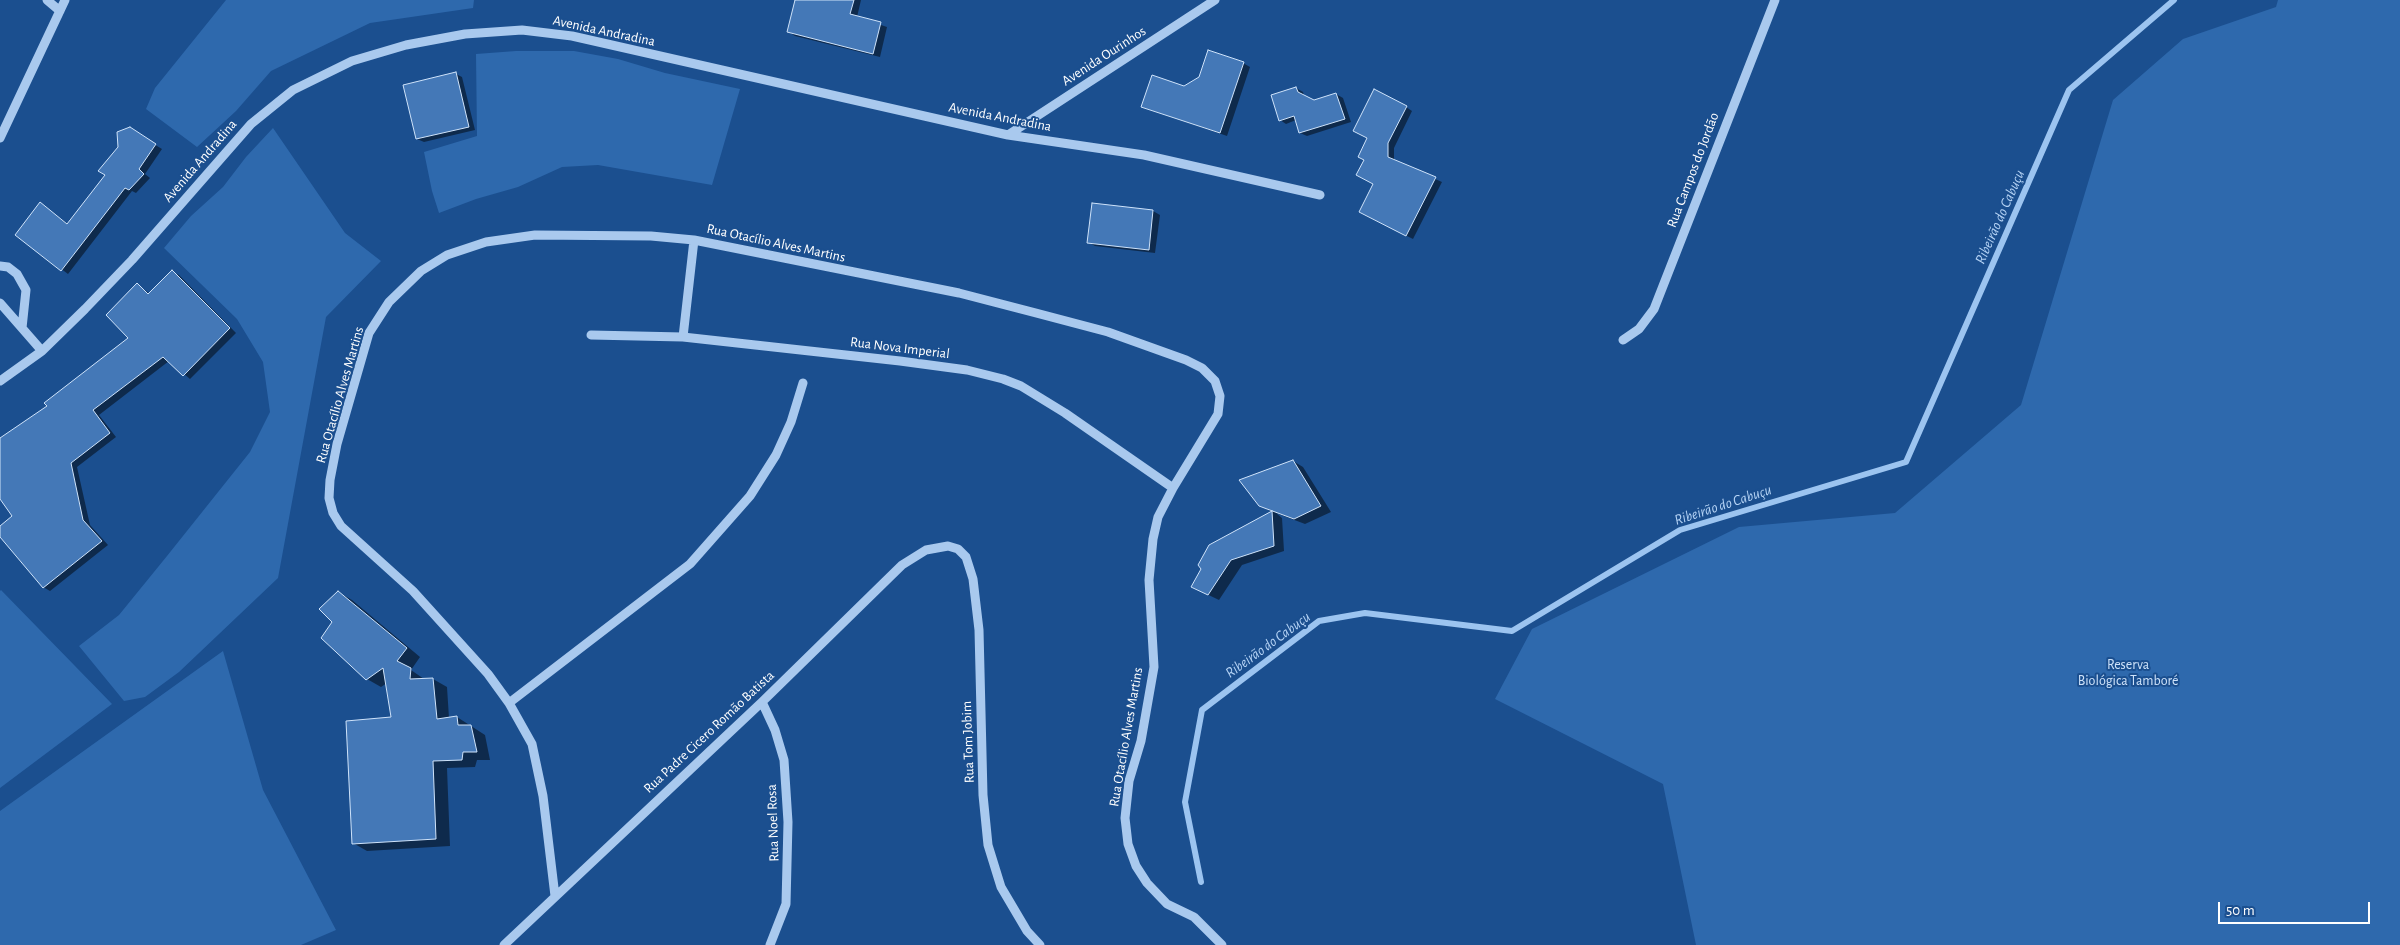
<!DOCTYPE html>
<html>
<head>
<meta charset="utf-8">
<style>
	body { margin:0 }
	#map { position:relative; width:2400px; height:945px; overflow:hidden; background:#1b4f8f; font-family:"Alegreya Sans",sans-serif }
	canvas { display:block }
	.scale { position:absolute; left:2218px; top:902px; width:152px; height:22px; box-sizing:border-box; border:2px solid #fff; border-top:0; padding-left:6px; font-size:15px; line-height:18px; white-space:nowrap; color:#fff; -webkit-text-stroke:4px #1b4f8f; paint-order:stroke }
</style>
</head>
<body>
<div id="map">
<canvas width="2400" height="945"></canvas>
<div class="scale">50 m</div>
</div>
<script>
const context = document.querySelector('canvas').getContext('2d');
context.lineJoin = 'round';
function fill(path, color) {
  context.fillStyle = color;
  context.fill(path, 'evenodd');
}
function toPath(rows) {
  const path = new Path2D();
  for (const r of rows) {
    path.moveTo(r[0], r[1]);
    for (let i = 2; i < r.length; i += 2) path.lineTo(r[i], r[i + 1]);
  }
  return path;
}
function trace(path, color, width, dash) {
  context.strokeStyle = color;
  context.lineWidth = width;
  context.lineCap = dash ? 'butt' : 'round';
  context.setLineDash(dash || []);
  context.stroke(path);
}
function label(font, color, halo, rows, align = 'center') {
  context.font = font + ' "Alegreya Sans",sans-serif';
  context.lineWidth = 4;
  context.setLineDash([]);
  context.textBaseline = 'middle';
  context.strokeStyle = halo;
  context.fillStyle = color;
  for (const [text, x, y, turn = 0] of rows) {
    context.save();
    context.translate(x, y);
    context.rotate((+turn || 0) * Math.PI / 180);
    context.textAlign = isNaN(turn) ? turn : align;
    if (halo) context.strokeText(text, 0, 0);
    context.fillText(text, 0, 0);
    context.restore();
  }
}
const green = toPath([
	[226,0,474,0,473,8,370,23,271,71,236,111,197,147,146,109,155,88],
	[2278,0,2400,0,2400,945,1696,945,1663,784,1495,699,1532,629,1739,527,1895,513,2021,405,2113,100,2183,39,2276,7],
	[516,51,574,51,618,59,665,73,740,89,712,185,598,165,562,167,518,187,476,199,439,213,432,191,424,152,477,136,476,54],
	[273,128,345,233,381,261,326,317,278,578,179,672,145,697,124,701,79,646,119,615,167,556,250,452,270,412,263,362,237,319,164,248,191,216,223,187,246,157],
	[1,590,112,704,0,788,0,591],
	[223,651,263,790,336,930,301,945,0,945,0,811]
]);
const shadow = toPath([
	[797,0,861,0,857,17,887,27,880,57,795,36,789,32],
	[1243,63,1250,67,1227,136,1143,107],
	[456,74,462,77,475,130,424,142,417,139],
	[1296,88,1303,92,1304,96,1314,101,1336,94,1343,98,1351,122,1307,136,1300,133,1296,120,1286,124,1280,120],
	[1406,107,1412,111,1394,148,1394,161,1442,182,1413,239,1367,216,1374,184,1358,175],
	[129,129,162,149,145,174,150,178,136,193,132,191,68,274,16,235,40,204,68,224,107,175],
	[1093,204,1153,211,1160,215,1155,253,1095,246,1088,242],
	[172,272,179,275,236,333,190,379,169,361,99,415,116,437,77,467,90,525,108,545,50,591,43,587,0,535,0,528,13,517,0,497,0,440,48,406,130,338,138,285,150,294],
	[1293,461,1303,467,1331,512,1305,524,1276,513,1282,518,1284,551,1242,565,1219,600,1192,587,1203,569,1210,546,1272,512,1260,505],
	[338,592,352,600,420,657,411,670,424,679,433,679,447,687,449,718,457,717,485,735,490,760,477,760,475,767,447,768,450,846,367,851,353,843,392,718,387,683,381,687,367,679,334,622]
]);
const stream = toPath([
	[1201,882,1185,802,1202,710,1319,621,1365,613,1512,631,1680,530,1906,462,2069,90,2174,0]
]);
const building = toPath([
	[795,0,854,0,850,14,881,22,873,54,787,32,795,0],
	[1208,50,1244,62,1220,133,1141,107,1152,75,1184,86,1199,77,1208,50],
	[456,72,469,127,416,139,403,85,456,72],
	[1296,87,1298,92,1314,100,1336,93,1345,119,1299,133,1294,116,1279,121,1271,95,1296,87],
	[1374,89,1407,106,1388,143,1388,157,1436,177,1406,236,1359,212,1373,184,1356,175,1364,160,1358,157,1367,138,1353,131,1374,89],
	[130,127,156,144,139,169,144,174,129,190,125,188,61,271,15,235,40,202,67,224,105,175,98,171,118,147,117,132,130,127],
	[1092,203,1153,210,1149,250,1087,243,1092,203],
	[172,270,230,328,183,376,163,357,93,410,110,433,71,463,83,520,102,541,43,588,0,537,0,526,12,516,0,499,0,438,47,406,44,403,128,338,106,315,137,283,148,294,172,270],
	[1293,460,1321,506,1294,519,1259,506,1239,480,1293,460],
	[1272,511,1274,546,1231,560,1208,595,1191,587,1201,569,1198,565,1209,545,1272,511],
	[338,591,407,648,397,661,411,668,410,679,433,678,437,719,457,716,458,725,471,725,477,752,463,752,462,760,433,761,436,839,352,844,346,721,391,717,383,668,366,680,321,638,332,622,319,609,338,591]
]);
const minor = toPath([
	[47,0,60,11],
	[1008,135,1215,0],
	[0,138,65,0],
	[0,266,8,267,17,274,26,290,22,328],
	[0,303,42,351],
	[591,335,683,337,900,361,967,370,1003,379,1021,386,1065,413,1173,488],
	[683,337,694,240],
	[1623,340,1639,329,1654,309,1775,0],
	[0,381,42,351,85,309,132,260,251,124,293,90,352,61,406,45,465,34,522,30,572,36,1008,135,1144,155,1320,195],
	[762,702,775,730,784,760,788,822,786,904,770,945],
	[509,703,690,564,750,496,776,455,791,422,803,383],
	[555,896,543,796,532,744,509,703,488,674,413,591,341,526,333,513,329,498,330,480,337,444,369,333,389,302,421,271,447,255,486,242,535,235,651,236,694,240,959,293,1036,313,1108,332,1186,360,1202,368,1215,381,1220,396,1218,414,1173,488,1158,517,1153,539,1149,580,1154,667,1141,741,1129,781,1125,818,1128,844,1136,866,1147,883,1167,904,1194,917,1222,945],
	[504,945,762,702,902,565,926,550,948,546,958,549,966,557,973,579,979,630,983,795,988,845,1001,887,1027,931,1040,945]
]);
const streetNames = [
	["Avenida Andradina",604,31,12],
	["Avenida Ourinhos",1104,56,-33],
	["Avenida Andradina",1000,117,11],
	["Avenida Andradina",200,161,-49],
	["Rua Campos do Jordão",1693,170,-69],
	["Rua Otacílio Alves Martins",776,243,12],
	["Rua Nova Imperial",900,348,7],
	["Rua Otacílio Alves Martins",340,395,-74],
	["Rua Padre Cicero Romão Batista",709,732,-43],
	["Rua Otacílio Alves Martins",1126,737,-80],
	["Rua Tom Jobim",968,742,-92],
	["Rua Noel Rosa",773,823,-92]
];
const parkNames = [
	["Reserva",2128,665],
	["Biológica Tamboré",2128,681]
];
const waterNames = [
	["Ribeirão do Cabuçu",2000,217,-66],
	["Ribeirão do Cabuçu",1723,505,-18],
	["Ribeirão do Cabuçu",1268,645,-36]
];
fill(green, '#2e69ad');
fill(shadow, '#0007');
trace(stream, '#9cc4f0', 6);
fill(building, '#4478b7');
trace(building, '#cfe3fa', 1);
trace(minor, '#a9c9ee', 9);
label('14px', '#fff', '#1b4f8f', streetNames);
label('14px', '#cfe3fa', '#1b4f8f', parkNames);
label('italic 15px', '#b5d3f5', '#1b4f8f', waterNames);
</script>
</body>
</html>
